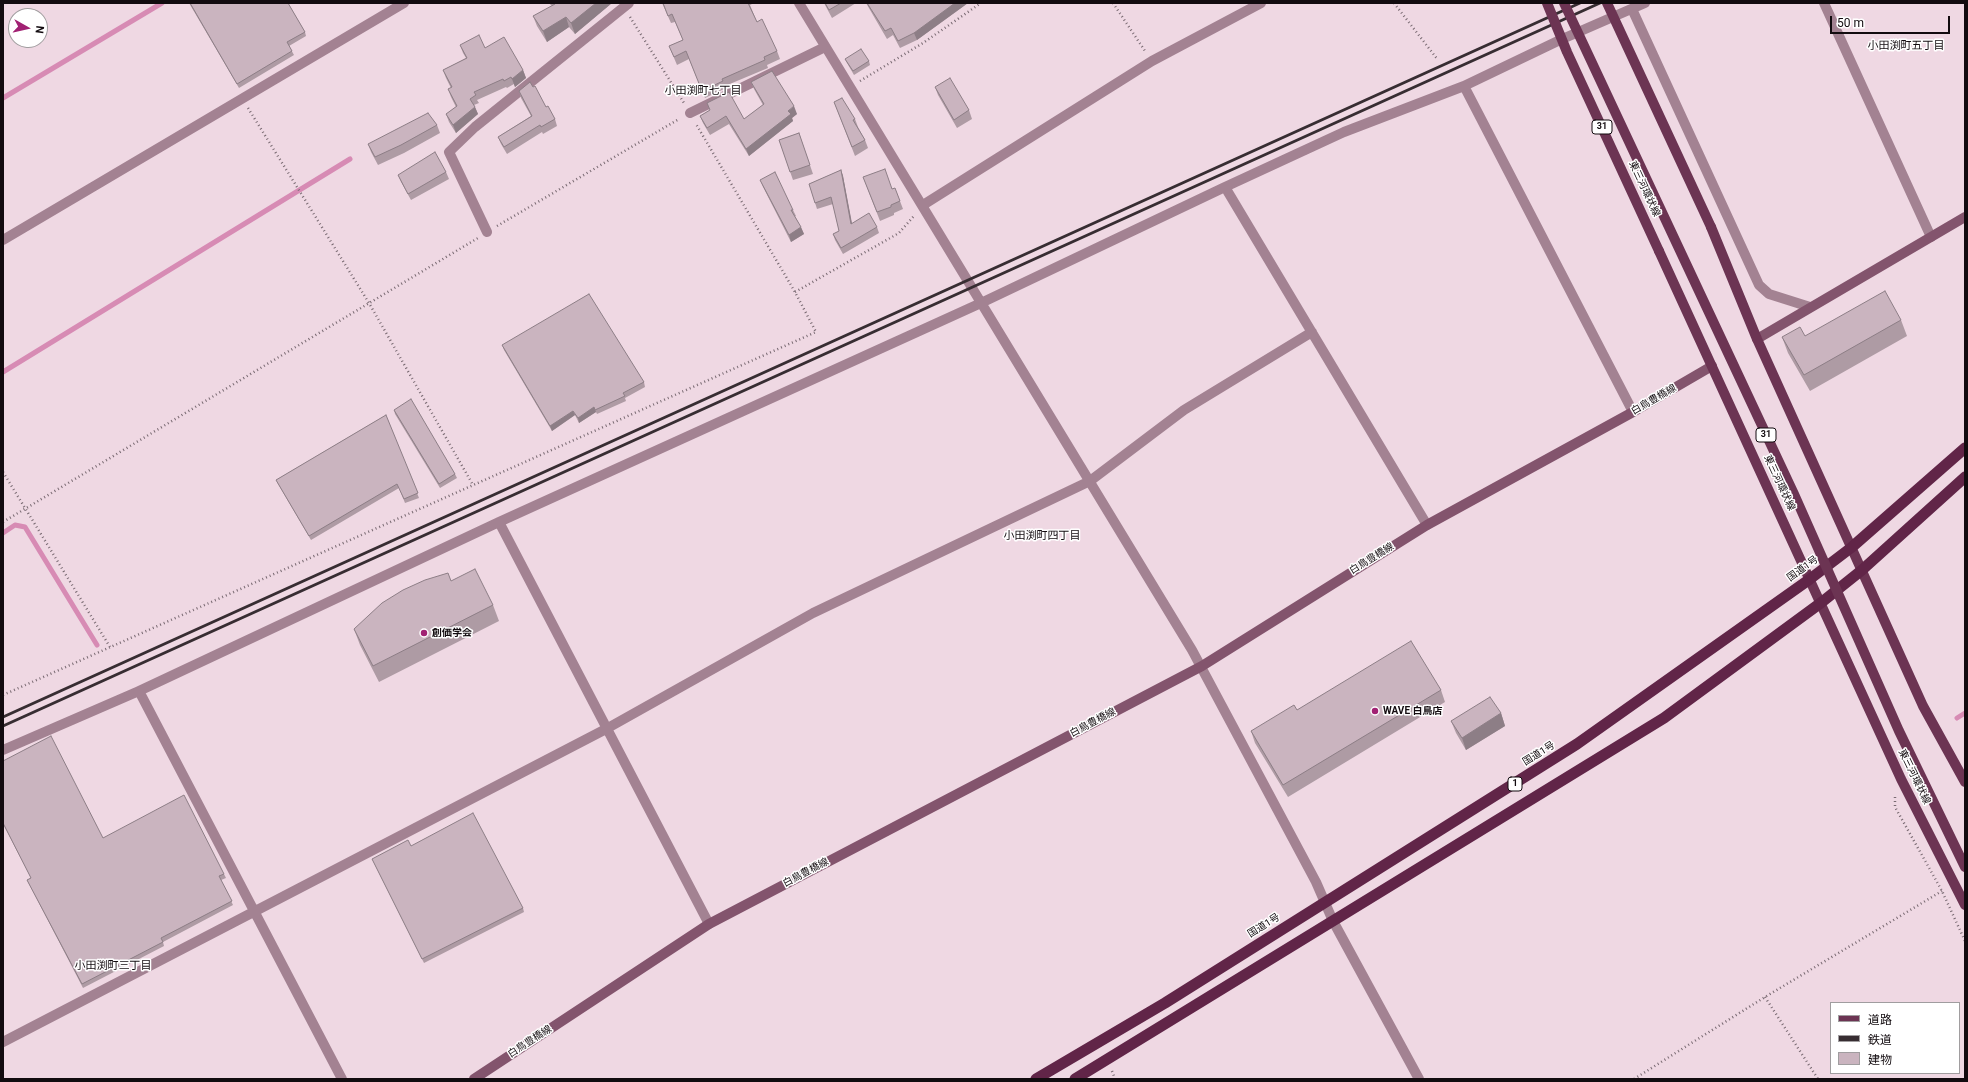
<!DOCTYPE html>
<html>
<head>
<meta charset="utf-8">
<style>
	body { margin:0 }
	#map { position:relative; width:1968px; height:1082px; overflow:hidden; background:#efd8e3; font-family:Roboto,"Noto Sans JP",sans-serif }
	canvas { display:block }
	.frame { position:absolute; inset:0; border:4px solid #120b0f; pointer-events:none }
	.legend { position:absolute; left:1830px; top:1002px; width:130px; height:72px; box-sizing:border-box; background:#fff; border:1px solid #a09d9f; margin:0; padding:5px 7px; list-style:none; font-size:12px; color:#120b0f }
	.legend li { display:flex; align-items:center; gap:8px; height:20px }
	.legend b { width:20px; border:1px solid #a09d9f }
	.north { position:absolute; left:8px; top:8px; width:40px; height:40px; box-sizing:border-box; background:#fff; border:1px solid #a09d9f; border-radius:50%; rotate:98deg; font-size:11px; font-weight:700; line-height:16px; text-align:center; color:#120b0f }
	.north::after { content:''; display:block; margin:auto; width:14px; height:18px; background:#a12173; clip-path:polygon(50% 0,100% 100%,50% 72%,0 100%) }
	.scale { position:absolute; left:1830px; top:16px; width:120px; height:18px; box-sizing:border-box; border:2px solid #120b0f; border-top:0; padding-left:5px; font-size:12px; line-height:14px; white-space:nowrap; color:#120b0f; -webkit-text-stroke:3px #fff; paint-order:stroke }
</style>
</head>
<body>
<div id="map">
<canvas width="1968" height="1082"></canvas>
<div class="frame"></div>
<ul class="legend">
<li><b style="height:5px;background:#6c3453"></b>道路</li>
<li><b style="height:5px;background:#372d32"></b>鉄道</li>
<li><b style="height:11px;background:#cab4bf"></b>建物</li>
</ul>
<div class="north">N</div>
<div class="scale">50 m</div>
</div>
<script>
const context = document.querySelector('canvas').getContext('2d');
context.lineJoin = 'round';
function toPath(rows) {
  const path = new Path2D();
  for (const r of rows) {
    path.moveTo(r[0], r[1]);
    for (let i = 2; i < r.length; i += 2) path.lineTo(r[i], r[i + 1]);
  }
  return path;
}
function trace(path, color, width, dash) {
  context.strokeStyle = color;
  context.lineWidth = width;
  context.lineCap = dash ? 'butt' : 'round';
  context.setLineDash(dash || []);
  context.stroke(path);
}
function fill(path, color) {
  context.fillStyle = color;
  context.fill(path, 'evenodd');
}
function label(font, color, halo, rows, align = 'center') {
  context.font = font + ' Roboto,"Noto Sans JP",sans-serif';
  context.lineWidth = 3;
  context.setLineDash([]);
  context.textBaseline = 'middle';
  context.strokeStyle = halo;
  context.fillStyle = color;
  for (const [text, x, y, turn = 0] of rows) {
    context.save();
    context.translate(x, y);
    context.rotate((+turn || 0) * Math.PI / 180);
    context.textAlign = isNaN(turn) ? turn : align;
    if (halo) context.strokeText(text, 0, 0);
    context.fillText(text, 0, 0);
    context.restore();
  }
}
const stream = toPath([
	[3,98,162,3],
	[3,372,350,159],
	[3,533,15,525,25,527,97,645],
	[1957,718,1965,713]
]);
const path = toPath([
	[1113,3,1145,51],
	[1394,3,1438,60],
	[630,17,684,103],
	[860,81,923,43,981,3],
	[248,108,369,303,473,485],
	[497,226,679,119],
	[795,292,899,233,914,216],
	[3,472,110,647],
	[3,522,478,238],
	[3,695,816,332,795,292,696,124],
	[1895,797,1895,807,1942,891,1965,941],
	[1765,997,1818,1079],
	[1112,1071,1115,1079],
	[1634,1079,1765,997,1942,891]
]);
const minor = toPath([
	[799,3,1192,650,1316,882,1333,921,1419,1079],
	[1824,3,1931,237],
	[1632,9,1759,285,1769,294,1810,307],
	[690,113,825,47],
	[923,205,1152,61,1261,3],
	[487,232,449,152,475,127,629,3],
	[3,240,404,3],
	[1633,412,1464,86,1560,40,1645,3],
	[499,522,709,924],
	[1427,525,1225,187,1344,132,1464,86],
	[3,750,139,691],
	[3,1042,606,729,813,613,1090,481,1184,410,1312,332],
	[342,1079,139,691,499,522,981,303,1225,187]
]);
const secondary = toPath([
	[1757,339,1965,217],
	[474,1079,709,924,1202,666,1427,525,1633,412,1712,366]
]);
const primary = toPath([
	[1711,227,1757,339,1923,706,1965,782],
	[1659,251,1901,779,1965,905]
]);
const trunk = toPath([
	[1036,1079,1165,1003,1577,744,1810,579,1852,547,1965,448],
	[1075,1079,1664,718,1822,602,1862,570,1965,477]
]);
const rail = toPath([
	[3,717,1580,3],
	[3,726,1600,3]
]);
const primaryBridge = toPath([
	[1547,3,1567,52,1659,251],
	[1564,3,1794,494,1899,731,1965,867],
	[1607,3,1711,227]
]);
const wall = toPath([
	[189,3,288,3,305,32,306,36,289,46,294,55,239,88],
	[549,3,612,3,575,34,569,27,547,42,537,26,533,16,552,6],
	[662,3,754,3,750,5,757,22,777,51,780,59,767,65,768,68,725,86,726,88,705,98,689,59,677,65,669,46,683,40,675,22,671,23],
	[824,3,856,3,832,18],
	[866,3,968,3,917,40,900,48,893,35,887,39],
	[460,45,485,48,523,70,526,78,515,87,514,84,507,88,506,87,477,100,479,103,474,105,478,114,456,133,449,122,446,114,456,107,451,97,448,89,451,88,446,78,443,70,466,58,463,53],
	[845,59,869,61,870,65,854,75,847,63],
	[751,82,797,114,792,118,793,121,749,156,729,124,710,135,703,123,700,116,710,110,744,119,763,105,754,89],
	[935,87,969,110,972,119,957,128,938,95],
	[519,91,546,107,555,119,557,126,543,134,542,132,507,154,501,144,498,137,531,116,521,98],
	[834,102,855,119,858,127,865,140,868,148,855,156],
	[437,125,440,133,404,153,378,165,371,152,368,144],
	[799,133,813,174,793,180,779,140],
	[841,170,843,176,852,223,877,227,879,233,843,254,835,240,833,234,839,231,833,204,817,209,809,184],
	[446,172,449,179,411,200,401,182,398,175],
	[863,177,892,189,895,188,903,209,894,213,894,215,880,221],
	[760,180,793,210,796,216,795,216,804,234,791,242,763,187],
	[1901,320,1907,336,1810,391,1788,353,1782,337,1805,336],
	[502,345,644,382,645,387,625,398,626,401,597,414,596,412,579,423,575,415,552,431,504,350],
	[394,410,455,474,457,478,440,488,395,414],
	[386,415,419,498,405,503,399,488,311,540,278,484,276,480],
	[451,581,493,605,499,621,379,682,360,645,354,629],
	[1441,690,1445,702,1288,797,1255,743,1251,731,1297,710],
	[1501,713,1505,726,1466,750,1456,733,1451,721],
	[3,761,103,838,224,874,226,878,221,880,233,905,163,942,164,946,83,988,29,884,27,880,31,878,3,824],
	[411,846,523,908,524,912,424,963,372,859]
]);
const shadedWall = toPath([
	[596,3,612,3,575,34,571,23],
	[955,3,968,3,917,40,914,33],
	[566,17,569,27,547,42,543,31],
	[523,70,526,78,515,87,512,79],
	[794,106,797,114,792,118,793,121,749,156,746,149],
	[475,107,478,114,456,133,453,125],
	[841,170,843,176,853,230,851,224],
	[801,227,804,234,791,242,789,235],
	[594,407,596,412,579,423,578,418],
	[573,411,575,415,552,431,550,426],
	[1501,713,1505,726,1466,750,1462,738]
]);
const building = toPath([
	[190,3,288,3,305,32,287,42,292,51,237,84,190,3],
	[554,3,596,3,571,23,566,17,543,31,533,16,555,4,554,3],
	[663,3,748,3,757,22,762,19,777,51,764,57,765,60,722,79,723,81,702,91,686,51,674,57,669,46,683,40,672,14,668,16,663,3],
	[825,3,841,3,829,10,825,3],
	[867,3,955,3,914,33,898,41,891,28,885,31,867,3],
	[479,35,485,48,504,37,523,70,512,79,511,77,504,81,503,79,474,92,476,95,470,99,475,107,453,125,446,114,457,106,448,89,452,87,443,70,467,58,460,45,479,35],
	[861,49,869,61,853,71,845,59,861,49],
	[772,71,794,106,788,111,791,114,746,149,726,116,707,128,700,116,710,110,707,103,729,92,744,119,764,104,751,82,772,71],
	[950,78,969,110,954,120,935,87,950,78],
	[530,82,533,87,535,86,546,107,548,106,555,119,541,127,540,125,504,147,498,137,532,116,519,91,530,82],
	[842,98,855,119,853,120,865,140,852,147,834,102,842,98],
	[428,113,437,125,401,145,375,157,368,144,428,113],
	[799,133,810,165,790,172,779,140,799,133],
	[435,152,446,172,408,194,398,175,435,152],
	[885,169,892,189,895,188,900,201,891,205,891,207,877,212,863,177,885,169],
	[841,170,851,224,869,213,877,227,841,248,833,234,839,231,831,197,815,203,809,184,841,170],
	[775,172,793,210,791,210,801,227,789,235,760,180,775,172],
	[1885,291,1901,320,1804,375,1782,337,1800,327,1805,336,1885,291],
	[589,294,644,382,623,393,625,396,595,410,594,407,578,418,573,411,550,426,502,345,589,294],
	[411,399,455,474,439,484,394,410,411,399],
	[386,415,418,493,404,499,397,484,309,536,276,480,386,415],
	[475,569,493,605,373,666,354,629,382,603,403,590,425,580,448,573,451,581,475,569],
	[1411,641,1441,690,1283,785,1251,731,1294,705,1297,710,1411,641],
	[1490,697,1501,713,1462,738,1451,721,1490,697],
	[51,736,103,838,184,795,224,874,219,876,232,901,161,938,163,942,82,984,27,880,31,878,3,823,3,761,51,736],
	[473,813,523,908,422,959,372,859,408,840,411,846,473,813]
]);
const markers = [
	[424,633,4,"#a12173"],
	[1375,711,4,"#a12173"]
];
const shields = [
	[1602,127,20],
	[1766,435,20],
	[1515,784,14]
];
const shieldNames = [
	["31",1602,127],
	["31",1766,435],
	["1",1515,784]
];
const streetNames = [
	["東三河環状線",1644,189,65],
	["白鳥豊橋線",1654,400,-30],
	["東三河環状線",1779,483,65],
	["白鳥豊橋線",1372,559,-32],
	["国道1号",1803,569,-36],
	["白鳥豊橋線",1093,723,-28],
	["国道1号",1539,754,-32],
	["東三河環状線",1914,777,64],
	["白鳥豊橋線",806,873,-28],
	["国道1号",1264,926,-32],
	["白鳥豊橋線",530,1042,-33]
];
const poiNames = [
	["創価学会",432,633],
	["WAVE 白鳥店",1383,711]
];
const neighbourhoodNames = [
	["小田渕町五丁目",1906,46],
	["小田渕町七丁目",703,91],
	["小田渕町四丁目",1042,536],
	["小田渕町三丁目",113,966]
];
trace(stream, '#d78bb4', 5);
trace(path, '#796a72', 2.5, [1, 3]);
trace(minor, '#a38292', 10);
trace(secondary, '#83546d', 10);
trace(primary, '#6c3453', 10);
trace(trunk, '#612548', 11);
trace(rail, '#372d32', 3);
trace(primaryBridge, '#6c3453', 10);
fill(wall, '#ae9ba4');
fill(shadedWall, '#8d7e86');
fill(building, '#cab4bf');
trace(building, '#8d7e86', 1);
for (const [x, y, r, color] of markers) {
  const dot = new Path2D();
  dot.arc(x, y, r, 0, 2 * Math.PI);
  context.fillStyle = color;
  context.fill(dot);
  trace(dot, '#fff', 1.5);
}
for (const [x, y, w] of shields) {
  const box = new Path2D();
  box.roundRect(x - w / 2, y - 7, w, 14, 3);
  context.fillStyle = '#fff';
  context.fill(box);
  trace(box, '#120b0f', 1);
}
label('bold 9px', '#120b0f', null, shieldNames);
label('10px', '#120b0f', '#fff', streetNames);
label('bold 10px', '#120b0f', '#fff', poiNames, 'left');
label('11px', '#120b0f', '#fff', neighbourhoodNames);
</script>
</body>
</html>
